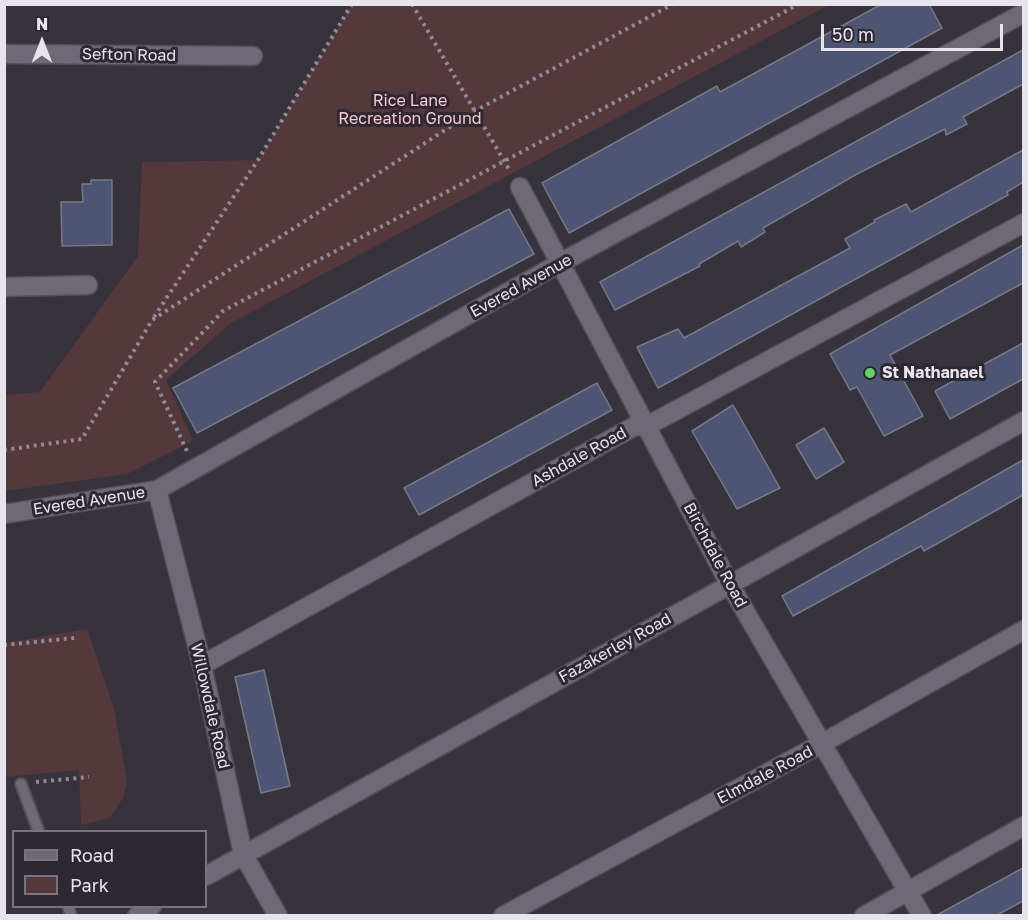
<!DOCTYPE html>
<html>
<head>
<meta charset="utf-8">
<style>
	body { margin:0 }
	#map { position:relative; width:1028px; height:920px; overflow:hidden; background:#37333d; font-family:"Golos Text",sans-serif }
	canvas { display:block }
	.frame { position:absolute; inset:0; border:6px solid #e7e4eb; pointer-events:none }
	.legend { position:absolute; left:12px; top:830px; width:195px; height:78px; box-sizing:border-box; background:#2d2933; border:2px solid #77747d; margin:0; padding:8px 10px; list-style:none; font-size:18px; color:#e7e4eb }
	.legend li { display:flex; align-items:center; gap:12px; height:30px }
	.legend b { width:30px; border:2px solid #77747d }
	.north { position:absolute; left:12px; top:12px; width:60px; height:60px; -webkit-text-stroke:4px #2d2933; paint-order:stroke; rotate:0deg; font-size:16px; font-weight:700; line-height:24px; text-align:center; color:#e7e4eb }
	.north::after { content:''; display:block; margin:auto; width:21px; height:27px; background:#e7e4eb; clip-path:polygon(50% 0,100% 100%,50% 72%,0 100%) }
	.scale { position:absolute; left:821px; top:24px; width:182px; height:27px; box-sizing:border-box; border:3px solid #e7e4eb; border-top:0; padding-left:8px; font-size:18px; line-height:21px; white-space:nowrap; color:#e7e4eb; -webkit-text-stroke:4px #2d2933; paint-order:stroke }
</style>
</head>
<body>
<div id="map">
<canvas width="1028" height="920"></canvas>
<div class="frame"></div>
<ul class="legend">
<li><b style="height:8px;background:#6e6975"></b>Road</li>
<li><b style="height:16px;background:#54383c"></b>Park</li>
</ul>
<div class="north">N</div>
<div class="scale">50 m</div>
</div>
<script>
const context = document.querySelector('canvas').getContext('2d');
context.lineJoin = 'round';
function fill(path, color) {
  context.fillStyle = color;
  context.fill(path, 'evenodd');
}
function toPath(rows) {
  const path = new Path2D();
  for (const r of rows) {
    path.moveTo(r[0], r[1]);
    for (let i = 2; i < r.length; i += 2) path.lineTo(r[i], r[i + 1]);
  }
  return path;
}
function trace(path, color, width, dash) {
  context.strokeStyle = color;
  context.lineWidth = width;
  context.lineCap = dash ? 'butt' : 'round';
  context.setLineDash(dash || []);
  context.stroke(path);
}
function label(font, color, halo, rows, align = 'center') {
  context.font = font + ' "Golos Text",sans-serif';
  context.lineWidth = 6;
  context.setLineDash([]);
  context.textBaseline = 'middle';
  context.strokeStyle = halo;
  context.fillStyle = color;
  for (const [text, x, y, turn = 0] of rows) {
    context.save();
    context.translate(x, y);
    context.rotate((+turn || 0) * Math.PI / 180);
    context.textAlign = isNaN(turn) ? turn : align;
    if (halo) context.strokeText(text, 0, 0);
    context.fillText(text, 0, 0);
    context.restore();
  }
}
const green = toPath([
	[352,4,829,5,231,323,166,380,193,441,127,474,5,491,5,395,40,392,138,256,142,162,258,160],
	[87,629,114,708,127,782,123,798,110,818,81,825,79,770,5,777,4,643]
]);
const building = toPath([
	[882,4,929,4,942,28,569,233,542,183,717,86,720,92,882,4],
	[1023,50,1023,84,963,117,967,124,946,135,945,129,857,174,763,228,765,232,741,247,738,241,699,264,700,266,615,310,600,282,1023,50],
	[1023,150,1023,182,1007,192,1008,195,658,388,637,347,678,329,684,338,850,248,845,239,875,222,874,220,906,204,911,212,1023,150],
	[91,180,112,180,112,245,62,246,61,202,83,202,82,184,91,184,91,180],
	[509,209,534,254,197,433,173,388,509,209],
	[1023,245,1023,283,890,355,923,416,884,436,857,387,850,390,830,354,1023,245],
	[1023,343,1023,379,950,419,935,391,1023,343],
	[597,383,612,410,419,515,404,488,597,383],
	[733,405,780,488,737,509,692,431,733,405],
	[824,428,844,462,816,479,796,445,824,428],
	[1023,460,1023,495,924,551,921,546,793,616,782,596,1023,460],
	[264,670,290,786,261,793,235,677,264,670],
	[1023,868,1023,901,997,915,937,915,1023,868]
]);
const path = toPath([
	[412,4,510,171],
	[154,317,258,160,352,4],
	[4,450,82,439,152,320,473,112,673,4],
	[187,451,155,382,223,311,799,4],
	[4,645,75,638],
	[36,782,89,777]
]);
const lane = toPath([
	[21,784,39,832],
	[68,906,71,916]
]);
const street = toPath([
	[4,54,253,56],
	[520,187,730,585,922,916],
	[4,287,88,285],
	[157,490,202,665,243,854,278,916],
	[4,514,157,490,560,263,1024,13],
	[202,665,635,426,647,426,1024,223],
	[206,876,1024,421],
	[137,916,152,906],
	[503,916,821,744,1024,630],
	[864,916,1024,826]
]);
const markers = [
	[870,373,6,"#65d467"]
];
const streetNames = [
	["Sefton Road",129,55,1],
	["Evered Avenue",521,286,-29],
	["Ashdale Road",579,457,-29],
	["Evered Avenue",89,501,-9],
	["Birchdale Road",715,555,62],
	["Fazakerley Road",615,648,-29],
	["Willowdale Road",210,706,77],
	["Elmdale Road",765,775,-28]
];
const parkNames = [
	["Rice Lane",410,101],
	["Recreation Ground",410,119]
];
const poiNames = [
	["St Nathanael",882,373]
];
fill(green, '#54383c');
fill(building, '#4d5572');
trace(building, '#757985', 1.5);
trace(lane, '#534f58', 14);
trace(street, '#534f58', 21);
trace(path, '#8e8b93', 4, [3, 4.5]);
trace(lane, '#6e6975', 10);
trace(street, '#6e6975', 18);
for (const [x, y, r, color] of markers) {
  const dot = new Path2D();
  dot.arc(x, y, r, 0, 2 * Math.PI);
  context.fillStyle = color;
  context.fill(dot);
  trace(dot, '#2d2933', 2);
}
label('16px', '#e7e4eb', '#2d2933', streetNames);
label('16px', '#fcc6cd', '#2d2933', parkNames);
label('bold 16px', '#e7e4eb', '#2d2933', poiNames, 'left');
</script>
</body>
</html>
